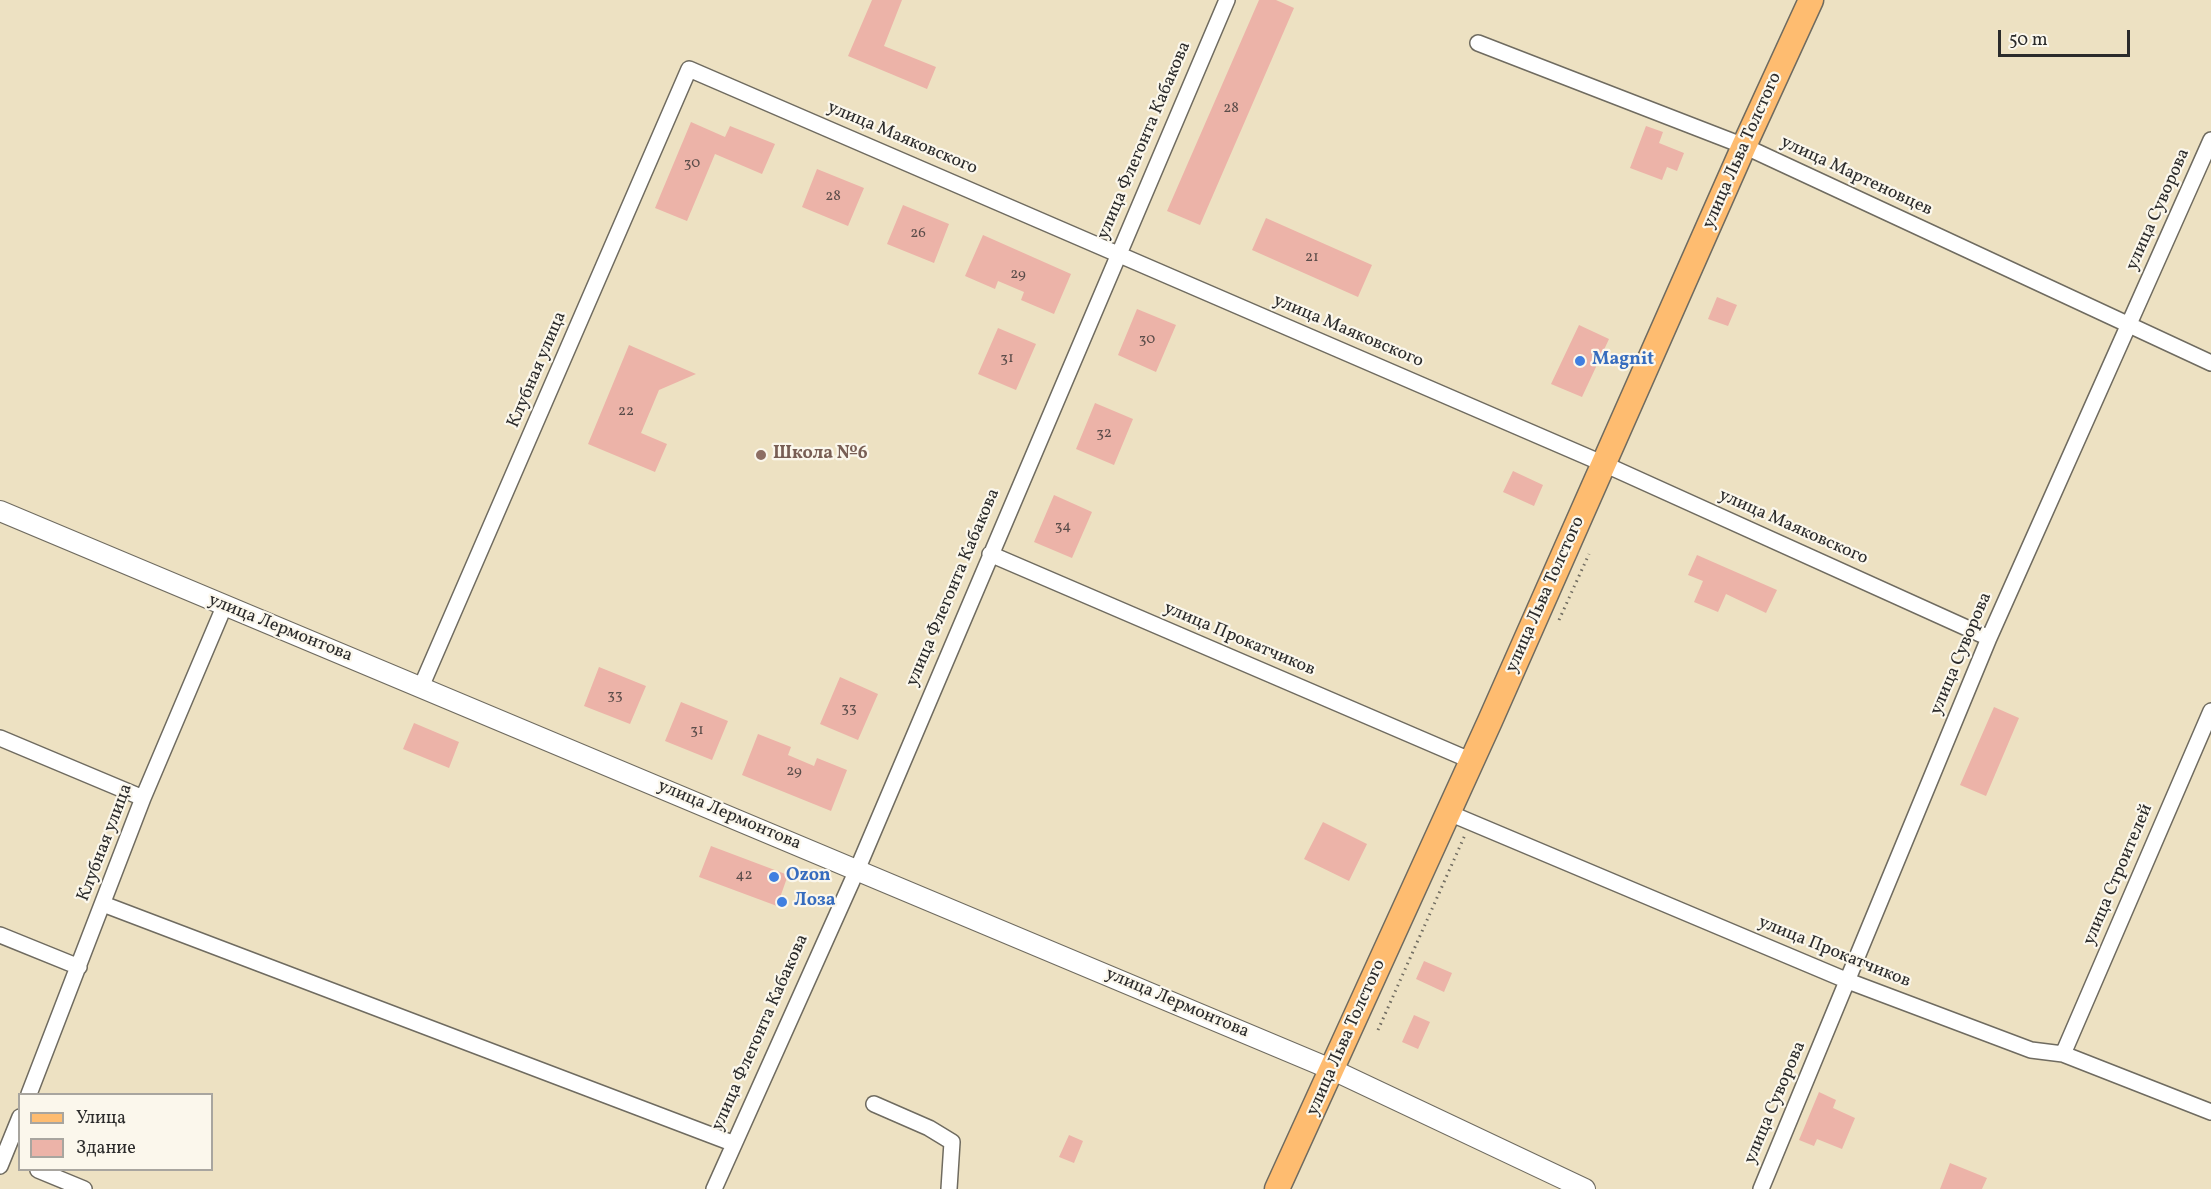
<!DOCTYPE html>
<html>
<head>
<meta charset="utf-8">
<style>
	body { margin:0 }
	#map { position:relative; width:2211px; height:1189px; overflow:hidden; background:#ede1c2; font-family:Vollkorn,serif }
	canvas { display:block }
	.legend { position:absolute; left:18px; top:1093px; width:195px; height:78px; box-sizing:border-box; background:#fbf7ec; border:2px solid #a8a59f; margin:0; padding:8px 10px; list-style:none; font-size:18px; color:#2b2b2b }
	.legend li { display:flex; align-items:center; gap:12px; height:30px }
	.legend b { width:30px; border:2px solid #a8a59f }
	.scale { position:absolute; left:1998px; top:30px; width:132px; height:27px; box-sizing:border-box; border:3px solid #2b2b2b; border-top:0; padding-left:8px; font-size:18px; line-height:21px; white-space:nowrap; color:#2b2b2b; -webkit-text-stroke:4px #fbf7ec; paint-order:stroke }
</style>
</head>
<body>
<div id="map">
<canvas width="2211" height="1189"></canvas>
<ul class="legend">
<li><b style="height:8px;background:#febc70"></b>Улица</li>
<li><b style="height:16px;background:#ecb3a8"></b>Здание</li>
</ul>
<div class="scale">50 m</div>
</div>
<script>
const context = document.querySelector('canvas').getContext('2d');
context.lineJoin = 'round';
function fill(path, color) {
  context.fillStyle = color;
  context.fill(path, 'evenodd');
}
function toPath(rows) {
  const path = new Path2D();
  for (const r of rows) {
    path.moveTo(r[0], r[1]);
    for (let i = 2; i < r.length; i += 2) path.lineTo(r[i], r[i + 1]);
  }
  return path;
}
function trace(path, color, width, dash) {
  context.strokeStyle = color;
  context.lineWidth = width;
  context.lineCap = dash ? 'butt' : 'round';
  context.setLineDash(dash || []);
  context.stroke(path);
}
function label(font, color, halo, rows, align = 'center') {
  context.font = font + ' Vollkorn,serif';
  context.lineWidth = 4.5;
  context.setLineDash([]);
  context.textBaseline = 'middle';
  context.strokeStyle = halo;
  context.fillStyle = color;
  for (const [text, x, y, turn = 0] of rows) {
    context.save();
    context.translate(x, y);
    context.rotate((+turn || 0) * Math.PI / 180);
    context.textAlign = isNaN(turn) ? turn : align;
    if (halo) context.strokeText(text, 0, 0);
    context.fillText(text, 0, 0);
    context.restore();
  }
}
const building = toPath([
	[872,0,902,0,884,46,936,67,927,89,848,56],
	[1259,0,1276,0,1294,8,1200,225,1167,211],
	[691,122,725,137,730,126,775,144,762,174,715,154,687,221,655,208],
	[1646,126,1663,132,1659,143,1684,153,1677,171,1667,167,1662,180,1630,168],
	[817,169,864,188,848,226,802,207],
	[903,205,949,224,934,263,887,244],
	[1266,218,1372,265,1358,297,1252,250],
	[983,235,1071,274,1054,314,1021,300,1024,292,998,281,995,289,965,276],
	[1717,297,1737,305,1728,326,1708,319],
	[1137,309,1176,325,1156,372,1118,355],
	[1579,325,1609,339,1582,397,1551,384],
	[998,328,1036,344,1016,390,978,374],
	[629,345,696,374,659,390,641,433,667,444,655,472,588,444],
	[1095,403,1133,419,1114,465,1076,449],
	[1513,471,1543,485,1534,506,1503,492],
	[1054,495,1092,512,1072,558,1034,542],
	[1697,555,1777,590,1766,613,1726,594,1718,612,1694,602,1703,581,1688,575],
	[599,667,646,686,630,724,584,706],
	[840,677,878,694,858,740,820,724],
	[681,702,728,721,712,760,665,741],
	[1994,707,2019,718,1986,796,1960,785],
	[414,723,459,742,449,768,403,749],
	[758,734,791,747,788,755,814,766,817,758,847,770,831,811,742,775],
	[1323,822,1367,844,1349,881,1304,859],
	[711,846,788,875,777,906,699,877],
	[1424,961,1452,973,1444,992,1416,979],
	[1414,1015,1430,1022,1418,1049,1402,1042],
	[1819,1092,1836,1100,1833,1108,1855,1118,1842,1149,1817,1139,1814,1146,1799,1140],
	[1069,1135,1083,1141,1074,1163,1059,1157],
	[1950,1163,1987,1178,1982,1189,1940,1189]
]);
const path = toPath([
	[1559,620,1589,554],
	[1378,1030,1465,835]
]);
const minor = toPath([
	[1478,43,1744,146,2211,363],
	[990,554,1472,761],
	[421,687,689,69,1604,464,1989,638],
	[0,738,143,798],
	[1449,813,1848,981,2031,1050,2063,1054,2211,1112],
	[103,904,732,1143],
	[0,935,79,967],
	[2063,1054,2211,711],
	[29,1094,143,798,224,607],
	[874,1104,929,1128,952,1142,949,1189],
	[0,1166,20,1117],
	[38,1170,84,1189],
	[714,1189,857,870,1227,0],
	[1761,1189,1989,638,2211,140]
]);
const tertiary = toPath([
	[0,511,1333,1070,1585,1189]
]);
const primary = toPath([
	[1277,1189,1490,721,1744,146,1811,0]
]);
const markers = [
	[1580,361,6,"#3f7fe0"],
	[761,455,6,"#8d6e63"],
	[774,877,6,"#3f7fe0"],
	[782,902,6,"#3f7fe0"]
];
const numberNames = [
	["28",1231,109],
	["30",692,164],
	["28",833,197],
	["26",918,234],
	["21",1312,258],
	["29",1018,275],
	["30",1147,340],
	["31",1007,359],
	["22",626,412],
	["32",1104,434],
	["34",1063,527],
	["33",615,696],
	["33",849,709],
	["31",697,731],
	["29",794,772],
	["42",744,876]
];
const streetNames = [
	["улица Маяковского",902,139,23],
	["улица Флегонта Кабакова",1145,141,-67],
	["улица Льва Толстого",1743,151,-66],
	["улица Мартеновцев",1856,177,25],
	["улица Суворова",2159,210,-66],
	["улица Маяковского",1348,332,23],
	["Клубная улица",538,370,-67],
	["улица Маяковского",1793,528,24],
	["улица Флегонта Кабакова",954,588,-67],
	["улица Льва Толстого",1546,595,-66],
	["улица Лермонтова",280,629,22],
	["улица Прокатчиков",1239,640,23],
	["улица Суворова",1962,654,-67],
	["улица Лермонтова",729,816,23],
	["Клубная улица",106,843,-69],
	["улица Строителей",2119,875,-67],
	["улица Прокатчиков",1834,953,22],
	["улица Лермонтова",1177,1004,23],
	["улица Флегонта Кабакова",761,1033,-66],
	["улица Льва Толстого",1347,1038,-66],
	["улица Суворова",1776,1103,-67]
];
const shopNames = [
	["Magnit",1592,361],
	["Ozon",786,877],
	["Лоза",794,902]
];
const educationNames = [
	["Школа №6",773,455]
];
fill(building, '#ecb3a8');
trace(minor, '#6f6b60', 18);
trace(tertiary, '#6f6b60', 22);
trace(primary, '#6f6b60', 27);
trace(path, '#6f6b60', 3, [1.5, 4.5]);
trace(minor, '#fff', 15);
trace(tertiary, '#fff', 20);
trace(primary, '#febc70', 24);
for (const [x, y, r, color] of markers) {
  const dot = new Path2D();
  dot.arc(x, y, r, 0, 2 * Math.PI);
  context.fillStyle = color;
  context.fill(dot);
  trace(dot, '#fbf7ec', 2);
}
label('15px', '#5b4d4a', null, numberNames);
label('18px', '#2b2b2b', '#fbf7ec', streetNames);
label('bold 18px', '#366cbe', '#fbf7ec', shopNames, 'left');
label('bold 18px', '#785e54', '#fbf7ec', educationNames, 'left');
</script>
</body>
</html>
